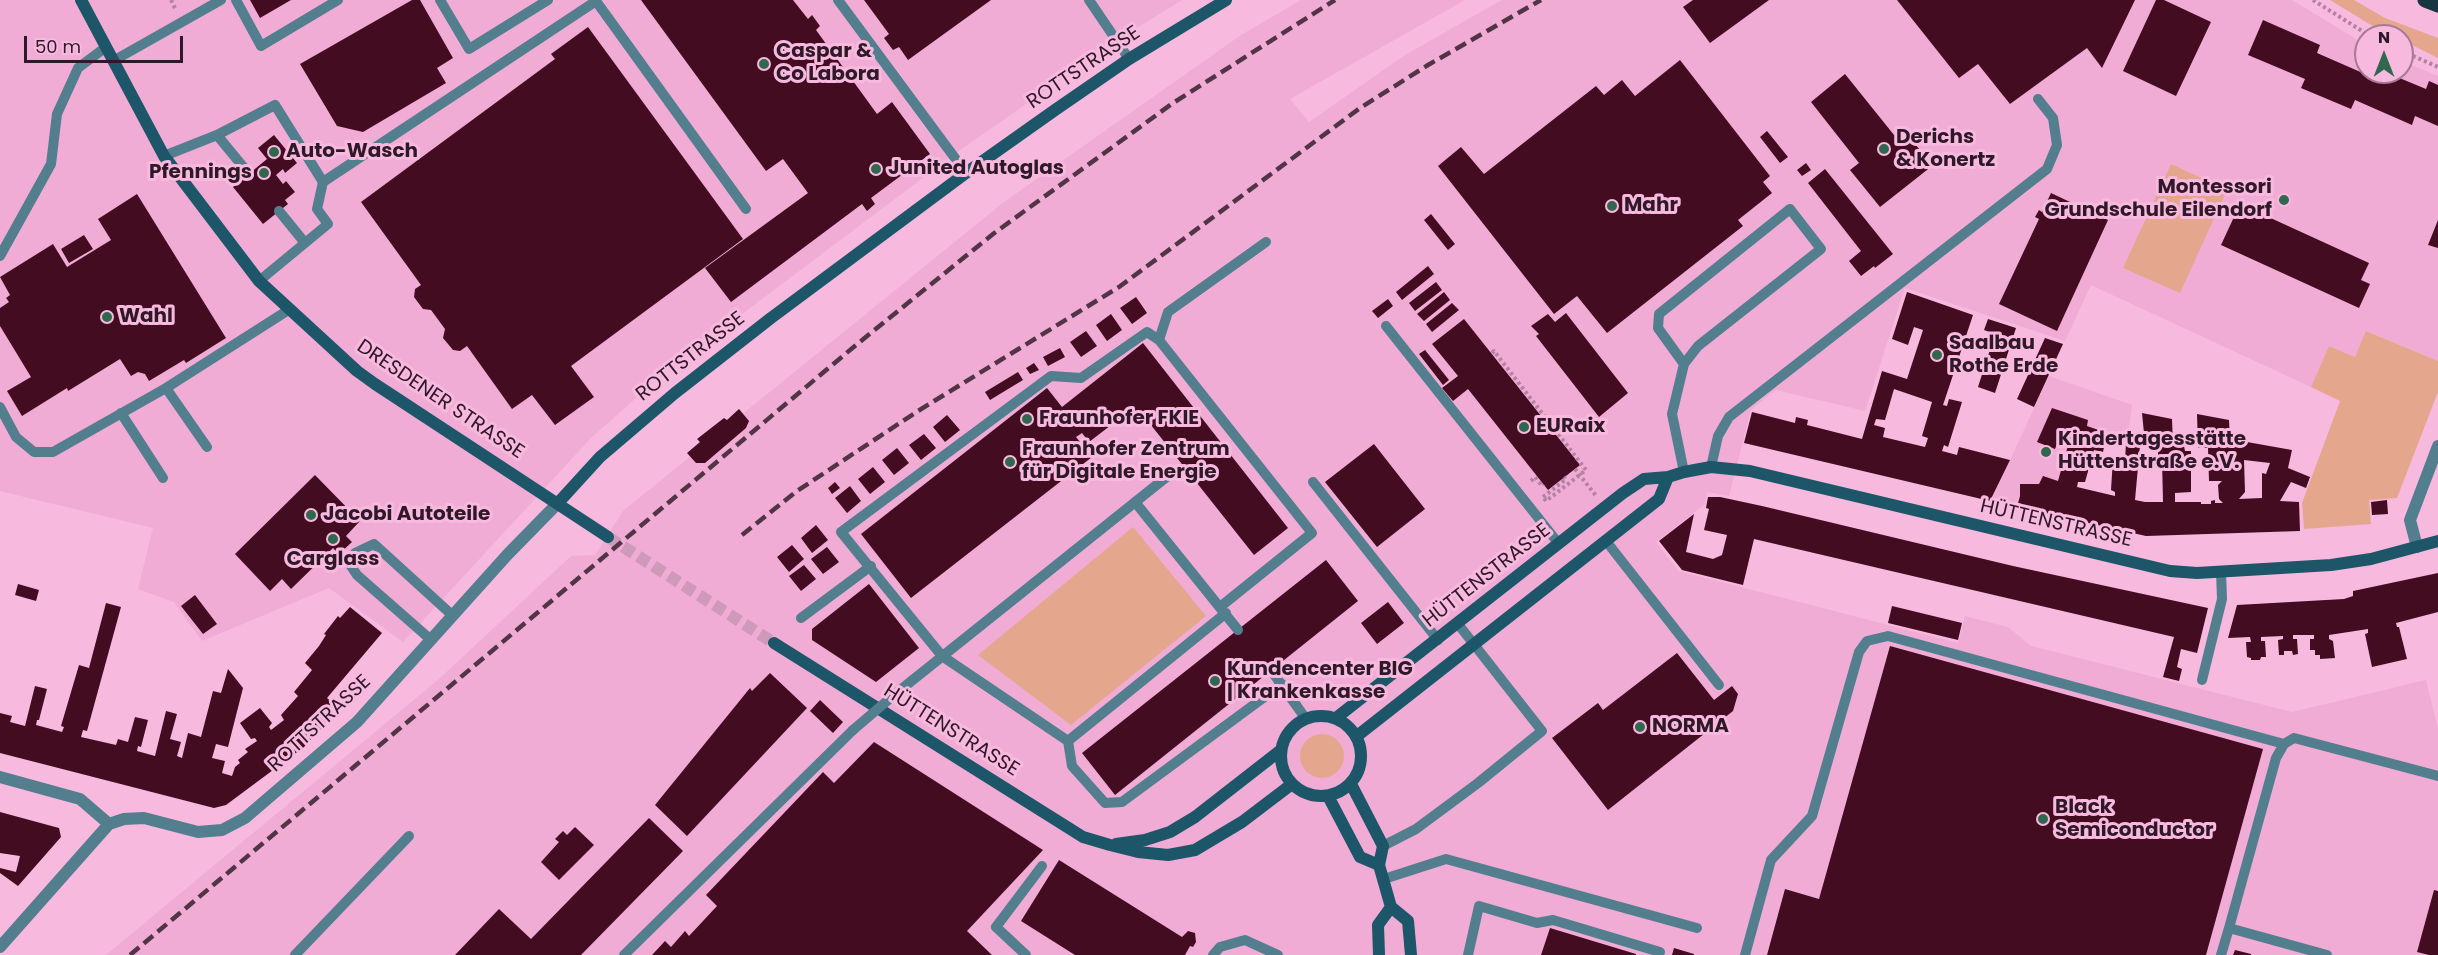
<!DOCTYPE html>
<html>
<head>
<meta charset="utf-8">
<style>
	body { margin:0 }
	#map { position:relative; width:2438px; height:955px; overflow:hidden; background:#f7b9de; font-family:Poppins,sans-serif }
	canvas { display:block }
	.north { position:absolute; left:2354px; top:24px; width:60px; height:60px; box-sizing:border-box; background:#f7b9de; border:2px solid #a77995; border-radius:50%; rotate:0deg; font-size:16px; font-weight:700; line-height:24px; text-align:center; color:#2f1827 }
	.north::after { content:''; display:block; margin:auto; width:21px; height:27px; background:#30674f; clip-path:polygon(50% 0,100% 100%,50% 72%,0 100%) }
	.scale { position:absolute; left:24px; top:36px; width:159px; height:27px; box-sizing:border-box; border:3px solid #2f1827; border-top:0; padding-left:8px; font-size:18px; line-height:21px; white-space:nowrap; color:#2f1827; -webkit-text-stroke:4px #f7b9de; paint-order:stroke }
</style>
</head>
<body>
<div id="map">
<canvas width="2438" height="955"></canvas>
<div class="north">N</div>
<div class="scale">50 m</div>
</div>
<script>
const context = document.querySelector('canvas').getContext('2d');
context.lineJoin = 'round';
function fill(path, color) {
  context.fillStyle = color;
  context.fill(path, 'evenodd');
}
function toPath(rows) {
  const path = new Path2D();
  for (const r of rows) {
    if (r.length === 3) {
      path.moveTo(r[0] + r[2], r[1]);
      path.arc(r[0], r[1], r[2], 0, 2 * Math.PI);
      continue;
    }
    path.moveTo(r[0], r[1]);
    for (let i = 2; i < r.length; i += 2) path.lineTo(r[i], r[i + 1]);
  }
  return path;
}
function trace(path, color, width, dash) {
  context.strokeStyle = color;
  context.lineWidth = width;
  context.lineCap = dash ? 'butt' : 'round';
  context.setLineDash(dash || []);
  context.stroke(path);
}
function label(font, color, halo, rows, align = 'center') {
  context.font = font + ' Poppins,sans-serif';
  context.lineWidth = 6;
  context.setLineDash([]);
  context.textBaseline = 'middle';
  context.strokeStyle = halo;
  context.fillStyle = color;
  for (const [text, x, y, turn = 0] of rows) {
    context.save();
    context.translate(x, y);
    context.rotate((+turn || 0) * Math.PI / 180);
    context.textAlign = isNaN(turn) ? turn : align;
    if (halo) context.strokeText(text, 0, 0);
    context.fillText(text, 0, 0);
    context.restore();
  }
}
const built = toPath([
	[0,0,1182,0,1119,39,956,153,665,372,590,439,403,642,329,588,202,641,174,602,138,589,153,528,0,491],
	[1301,0,1465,0,1290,99,1309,122,1405,55,1502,0,2292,0,2366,45,2366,72,2402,72,2402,61,2438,76,2438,361,2367,331,2355,357,2329,346,2311,387,2091,285,2065,341,1905,288,1865,411,1776,390,1751,410,1729,496,1707,492,1705,504,1656,542,1679,571,1958,643,1965,616,2008,627,2031,646,2292,712,2426,680,2438,729,2438,955,106,955,439,679,571,556,595,555,623,511,1004,202,1241,35],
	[2049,376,2132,405,2127,443,2087,426,2059,517,1991,501]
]);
const green = toPath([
	[2330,0,2354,0,2385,18,2438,38,2438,58,2402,40,2402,36,2393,36,2376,28],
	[2171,164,2227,190,2180,293,2123,268],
	[2366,331,2438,361,2438,392,2397,498,2369,500,2371,524,2304,529,2302,503,2340,401,2311,387,2329,346,2355,357],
	[1133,527,1206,616,1071,725,978,655],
	[1322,756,22]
]);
const building = toPath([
	[250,0,291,0,260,18],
	[412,0,420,0,453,58,437,68,446,83,363,132,337,126,300,64],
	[641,0,793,0,808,19,812,15,820,26,816,30,877,114,892,102,930,154,871,198,875,204,867,211,862,204,731,302,705,268,808,193,783,159,766,171],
	[864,0,991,0,908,60,899,47,893,50,884,38,889,34],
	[1693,0,1769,0,1710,43,1683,7],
	[1897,0,2135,0,2102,68,2087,48,2010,104,1978,64,1959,78],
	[2156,0,2164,0,2211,22,2176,96,2123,71],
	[2263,20,2320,45,2317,53,2365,74,2385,72,2426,89,2429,81,2438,85,2438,126,2415,116,2412,125,2355,100,2351,109,2301,88,2305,79,2248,55],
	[588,27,743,239,571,366,594,397,555,425,532,395,512,409,467,346,460,351,453,350,443,338,445,329,431,310,423,309,414,297,415,289,421,285,361,202,555,59,551,54],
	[1680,60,1770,176,1763,182,1772,193,1738,220,1743,226,1607,333,1577,296,1554,314,1438,166,1461,147,1484,174,1596,86,1604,95,1622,80,1635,96],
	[1845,74,1894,135,1903,128,1932,166,1880,207,1850,170,1859,163,1811,102],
	[1767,131,1788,157,1780,163,1760,137],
	[274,135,297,163,285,173,283,169,276,175,283,184,286,181,295,192,285,200,288,204,263,224,233,187,267,159,258,148],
	[1806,163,1811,170,1802,176,1797,170],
	[1825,169,1893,254,1875,268,1874,266,1861,276,1849,261,1861,251,1808,183],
	[2051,193,2108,220,2057,331,1999,304,2039,219,2035,217,2039,210,2042,212],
	[137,194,226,338,186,363,184,360,149,381,145,374,138,372,131,376,120,359,68,391,67,388,22,416,7,391,31,377,0,326,0,308,9,302,6,298,10,295,0,277,53,244,67,267,111,240,98,219],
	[2240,204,2369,263,2361,280,2370,284,2359,308,2221,245],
	[1431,214,1455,244,1448,250,1424,220],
	[2438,220,2438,248,2428,245],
	[84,235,93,249,69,263,61,249],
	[1428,266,1434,274,1402,300,1396,292],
	[1436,282,1442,290,1415,311,1409,303],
	[1444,292,1450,300,1424,321,1417,314],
	[1907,292,1973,315,1943,405,1947,406,1949,399,1962,402,1948,447,1944,445,1942,451,1957,455,1959,447,2010,460,1990,501,1744,443,1752,412,1795,423,1796,417,1808,420,1807,425,1862,439,1882,371,1907,379,1923,330,1914,327,1908,345,1892,339],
	[1894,389,1932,402,1922,436,1928,438,1925,447,1883,437,1885,428,1874,425,1876,419,1885,420],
	[1136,297,1147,313,1132,324,1120,308],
	[1388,299,1393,306,1378,318,1372,311],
	[1452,303,1459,310,1432,332,1426,324],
	[1566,313,1628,393,1599,417,1536,336,1539,334,1531,326,1548,314,1555,322],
	[1111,314,1122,330,1107,341,1096,325],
	[1464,319,1580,465,1548,490,1468,389,1453,401,1442,388,1458,376,1432,344],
	[1988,319,2016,328,1995,393,1978,387,1995,334,1984,330],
	[1086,331,1097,346,1081,357,1070,342],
	[2045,338,2063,344,2034,407,2017,399],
	[1143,343,1288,528,1254,555,1143,415,1140,418,1132,409,1089,442,1082,433,1076,437,1092,457,911,598,861,534,1047,388,1062,407],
	[1060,348,1065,357,1048,366,1043,357],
	[1425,350,1449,380,1443,385,1419,354],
	[1034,363,1039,370,1030,374,1026,368],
	[1018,372,1023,380,990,400,985,392],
	[2052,408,2088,420,2087,426,2107,433,2103,452,2094,450,2085,482,2078,482,2077,487,2115,496,2115,492,2111,490,2113,458,2125,459,2126,444,2140,445,2135,500,2145,502,2163,502,2162,459,2158,459,2158,450,2161,450,2161,436,2144,433,2142,413,2172,419,2173,446,2184,446,2185,451,2191,451,2191,492,2175,493,2175,502,2201,502,2201,504,2211,504,2211,501,2215,500,2215,503,2223,503,2219,499,2218,485,2222,481,2209,481,2208,448,2198,448,2197,414,2229,420,2230,439,2292,450,2288,468,2310,477,2306,488,2291,482,2280,501,2299,502,2300,531,2146,536,2017,507,2020,496,2020,484,2039,484,2043,476,2058,481,2069,442,2059,439,2055,449,2037,442],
	[2244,460,2270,463,2266,474,2262,473,2262,498,2239,499,2245,492],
	[739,409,749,421,746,428,705,463,696,463,687,453,700,442,697,439,724,418,727,420],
	[947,415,960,430,945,442,933,427],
	[924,434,936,448,921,460,909,445],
	[1374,444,1425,509,1377,547,1325,482],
	[897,448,909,463,894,475,882,460],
	[873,467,885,482,870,494,858,479],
	[315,475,360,521,346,536,352,542,339,554,333,548,291,589,282,579,270,591,235,554],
	[835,482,840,488,832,494,828,488],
	[850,486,861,501,847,513,835,498],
	[1708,497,1720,497,1762,506,2013,566,2208,608,2197,653,2181,649,2177,667,2182,669,2179,681,2163,677,2174,637,1754,539,1743,585,1682,570,1659,541,1694,514,1686,552,1713,559,1722,555,1727,535,1704,530,1709,509,1706,508],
	[2387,500,2388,514,2372,515,2371,502],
	[816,525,828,540,812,553,801,538],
	[792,545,804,559,789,572,777,557],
	[827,547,839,562,823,574,811,559],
	[1326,560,1358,601,1115,795,1082,753],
	[804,565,816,579,801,591,789,576],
	[2438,573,2438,612,2396,623,2397,627,2399,627,2407,659,2372,667,2365,634,2368,633,2368,629,2329,635,2329,639,2333,641,2335,658,2320,659,2320,655,2315,655,2315,650,2310,650,2310,639,2314,639,2314,635,2293,635,2293,639,2297,639,2298,654,2293,655,2292,651,2284,651,2284,655,2279,655,2278,640,2283,639,2283,636,2261,637,2261,641,2265,641,2266,657,2261,657,2260,660,2251,660,2251,658,2247,657,2246,642,2251,642,2250,637,2228,638,2237,605,2344,599,2353,596,2353,591],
	[18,584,39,590,36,601,15,595],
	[869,584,919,648,876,682,812,640,812,629],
	[195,595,217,624,203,634,181,606],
	[1388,602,1404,623,1377,644,1361,623],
	[106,603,121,607,87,731,83,730,81,737,116,745,118,739,128,742,135,717,148,720,141,747,138,746,137,751,155,756,166,711,177,714,170,739,181,742,177,756,182,758,188,733,201,737,213,691,221,693,228,669,243,688,228,747,216,744,212,758,225,761,222,773,232,776,235,767,240,763,238,760,248,752,245,749,257,741,255,738,251,739,240,723,260,708,272,723,269,727,271,730,284,720,281,715,298,696,294,692,312,670,305,663,319,646,326,635,324,634,338,616,340,618,350,607,382,633,327,698,333,703,320,717,326,723,304,747,226,805,214,808,0,753,0,713,12,716,10,722,25,726,35,686,47,689,39,720,37,720,36,725,62,732,64,727,61,726,79,665,89,668],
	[1892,606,1962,623,1958,640,1888,623],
	[1890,646,2263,749,2206,955,1767,955,1785,889,1819,899],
	[1677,653,1714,700,1732,686,1738,694,1733,711,1608,810,1552,738,1598,703,1603,710],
	[770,673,807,708,687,836,655,805,750,688,752,691],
	[820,700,843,722,833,733,810,711],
	[874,742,1043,850,967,931,992,955,652,955,665,941,671,947,685,931,689,936,717,906,706,895,823,772,834,783],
	[0,812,59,828,61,837,18,886,0,873,0,868,16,872,20,856,0,853],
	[649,818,683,851,581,955,455,955,499,909,531,939],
	[575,827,594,845,559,880,541,862,559,842,555,839,563,831,567,835],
	[1059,860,1182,937,1188,931,1195,933,1196,942,1193,947,1190,946,1185,955,1075,955,1021,921],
	[2434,890,2438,891,2438,955,2429,955,2417,952],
	[1550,928,1636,954,1636,955,1541,955],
	[1674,948,1694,954,1694,955,1672,955],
	[2235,950,2251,954,2251,955,2233,955]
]);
const secondaryTunnel = toPath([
	[608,537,774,643]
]);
const path = toPath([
	[171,0,175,8],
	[2313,0,2370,36],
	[2402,51,2438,67],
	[1492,353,1494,351,1586,470,1546,501,1544,498],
	[1575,469,1597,497],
	[1531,481,1535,477,1542,486,1543,484],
	[1543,497,1566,479,1564,477]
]);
const lane = toPath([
	[236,0,261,46,338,0],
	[440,0,469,49,548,0],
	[838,0,966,173],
	[1089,0,1129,59],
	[113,61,221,0],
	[217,135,249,174],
	[164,156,217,135,275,105,323,182],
	[279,211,305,243],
	[0,256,51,164,57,114,78,68,106,47],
	[259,281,328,224,317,209,323,182,596,1,746,209],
	[1386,326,1559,544],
	[1159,340,1168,312,1266,242],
	[1684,364,1658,328,1659,314,1790,209,1821,249,1698,346,1684,364,1672,414,1684,472],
	[0,407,16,437,34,452,53,452,166,388],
	[121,413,163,478],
	[207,447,166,388,290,309],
	[1711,467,1718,436,1729,417,2047,169,2057,145,2053,118,2038,99],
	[1313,482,1438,640],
	[1135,502,1238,630],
	[1606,541,1719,685],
	[1226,613,1068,741,1072,766,1105,803,1122,802,1282,684],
	[801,618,871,566],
	[430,639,357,575,351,566,355,553,374,544,452,615],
	[1271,670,1306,719],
	[2202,680,2222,599,2221,571],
	[894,695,1169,475],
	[1068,741,942,656,841,532,1051,376,1081,378,1147,332,1159,340,1312,533,1220,607],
	[1383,846,1416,829,1478,783,1542,731,1458,624],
	[1384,879,1446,859,1697,928],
	[2229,928,2276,758,2284,744,2294,738,2438,776],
	[295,955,409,836],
	[624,955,853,730],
	[1026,955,996,927,1042,866],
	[1213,955,1220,947,1245,940,1278,955],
	[1468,955,1479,906,1537,923,1553,920,1660,952],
	[1745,955,1771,860,1812,816,1859,652,1867,641,1888,636,2284,744],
	[2221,955,2229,928,2327,955]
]);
const street = toPath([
	[2417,547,2410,520,2438,446],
	[0,777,80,799,109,824],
	[0,947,109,824,124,819,144,818,198,832,222,830,245,818,357,722,508,554,558,503]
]);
const secondary = toPath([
	[81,0,164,156,259,281,357,371,375,384,608,537],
	[558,503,600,457,675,393,771,318,966,173,1055,110,1129,59,1226,0],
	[774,643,1083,837,1110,845,1138,852,1168,855,1195,850,1242,822,1292,784],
	[1321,756,40],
	[1336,718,1623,493,1644,479,1668,477,1684,472,1711,467,1750,471,2170,571,2197,573,2331,565,2371,559,2438,541],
	[1357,736,1659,499,1668,477],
	[1351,784,1383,846,1379,865,1391,907,1408,921,1411,955],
	[1328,796,1360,857,1379,865],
	[1116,844,1145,840,1170,832,1195,817,1281,750],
	[1379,955,1378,925,1391,907]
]);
const primary = toPath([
	[2425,0,2438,5]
]);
const rail = toPath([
	[742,535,797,491,918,411,1119,287,1360,108,1428,65,1541,0],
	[130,955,856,345,993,234,1173,103,1335,0]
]);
const laneBridge = toPath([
	[853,730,894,695]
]);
const markers = [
	[764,64,6,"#30674f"],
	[1884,149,6,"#30674f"],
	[274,152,6,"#30674f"],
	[876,169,6,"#30674f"],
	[264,173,6,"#30674f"],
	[2284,200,6,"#30674f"],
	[1612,206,6,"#30674f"],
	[107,317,6,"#30674f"],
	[1937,355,6,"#30674f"],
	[1027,419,6,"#30674f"],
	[1524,427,6,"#30674f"],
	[2046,452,6,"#30674f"],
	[1010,462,6,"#30674f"],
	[311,515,6,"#30674f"],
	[333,539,6,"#30674f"],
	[1215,681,6,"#30674f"],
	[1640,727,6,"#30674f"],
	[2043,819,6,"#30674f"]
];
const poiNames = [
	["Caspar &",776,52],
	["Co Labora",776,75],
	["Derichs",1896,138],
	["& Konertz",1896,161],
	["Auto-Wasch",286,152],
	["Junited Autoglas",888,169],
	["Pfennings",252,173,"right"],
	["Montessori",2272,188,"right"],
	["Grundschule Eilendorf",2272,211,"right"],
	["Mahr",1624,206],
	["Wahl",119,317],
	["Saalbau",1949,344],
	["Rothe Erde",1949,367],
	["Fraunhofer FKIE",1039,419],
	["EURaix",1536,427],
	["Kindertagesstätte",2058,440],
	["Hüttenstraße e.V.",2058,463],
	["Fraunhofer Zentrum",1022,450],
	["für Digitale Energie",1022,473],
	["Jacobi Autoteile",323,515],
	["Carglass",333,560,"center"],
	["Kundencenter BIG",1227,670],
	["| Krankenkasse",1227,693],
	["NORMA",1652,727],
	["Black",2055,808],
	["Semiconductor",2055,831]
];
const streetNames = [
	["ROTTSTRASSE",1084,68,-34],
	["ROTTSTRASSE",691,357,-38],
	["DRESDENER STRASSE",440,400,34],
	["HÜTTENSTRASSE",2056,524,13],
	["HÜTTENSTRASSE",1487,576,-38],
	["ROTTSTRASSE",320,724,-43],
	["HÜTTENSTRASSE",951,731,32]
];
fill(built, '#f0acd5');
fill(green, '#e4a78e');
fill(building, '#440c21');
trace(secondaryTunnel, '#cf99b9', 12, [12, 6]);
trace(path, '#b382a0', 4, [3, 3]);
trace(lane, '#527e8e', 10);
trace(street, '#527e8e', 12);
trace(secondary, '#1c5668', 12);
trace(primary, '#173641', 15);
trace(rail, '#523447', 4.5, [12, 6]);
trace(laneBridge, '#527e8e', 10);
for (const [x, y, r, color] of markers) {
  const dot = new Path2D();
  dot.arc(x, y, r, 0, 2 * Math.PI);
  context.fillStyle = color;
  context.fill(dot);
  trace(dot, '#f7b9de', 2);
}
label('bold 20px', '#2f1827', '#f7b9de', poiNames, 'left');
label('20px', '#2f1827', '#f7b9de', streetNames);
</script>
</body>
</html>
